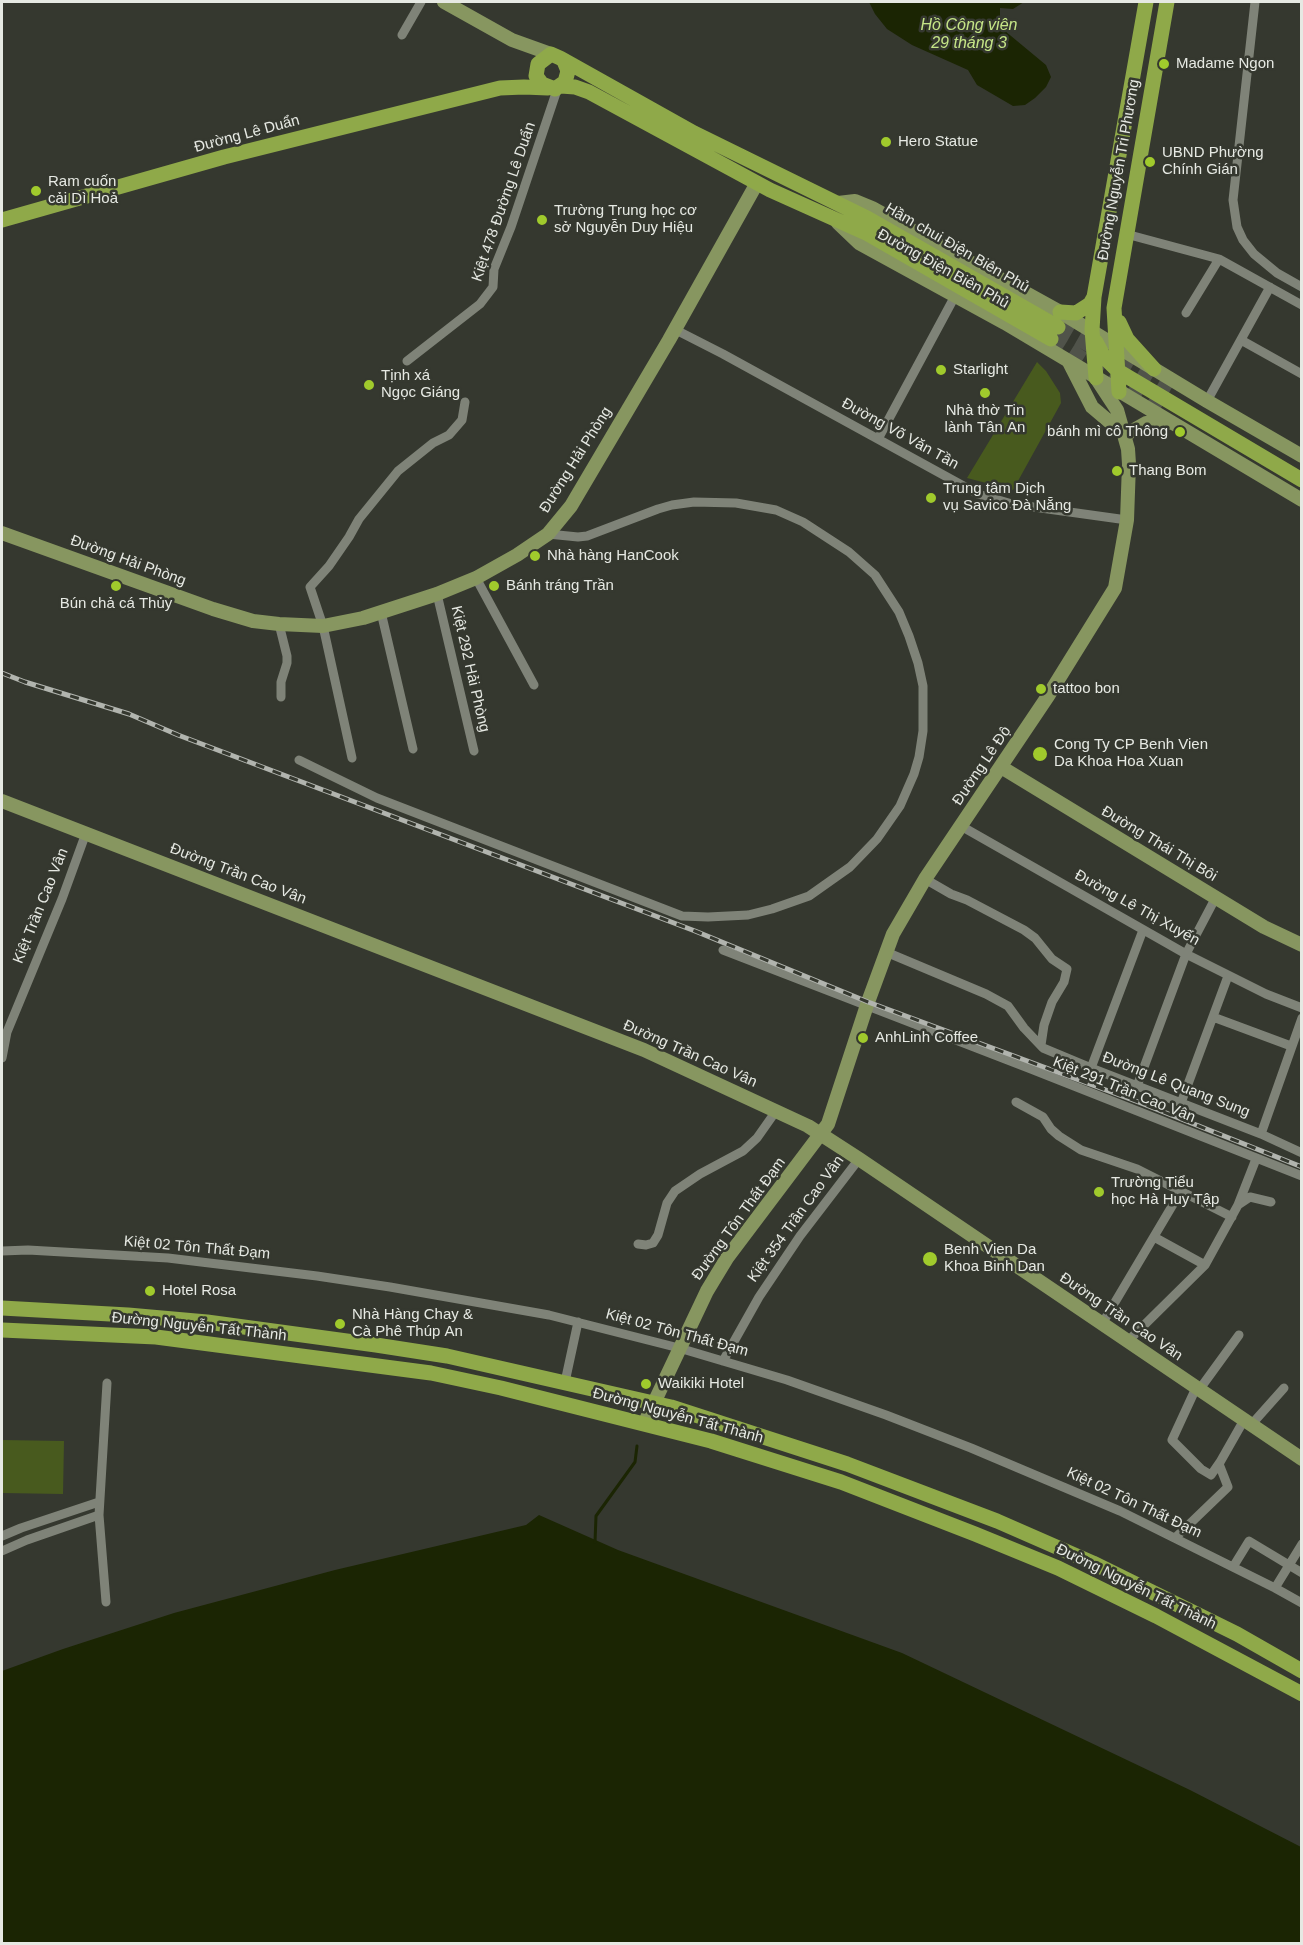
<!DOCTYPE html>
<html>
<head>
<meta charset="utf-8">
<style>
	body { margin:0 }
	#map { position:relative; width:1303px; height:1945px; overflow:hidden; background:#35382f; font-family:Helvetica,sans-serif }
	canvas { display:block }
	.frame { position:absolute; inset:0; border:3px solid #e6e9e3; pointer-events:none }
</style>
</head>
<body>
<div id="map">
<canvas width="1303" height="1945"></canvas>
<div class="frame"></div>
</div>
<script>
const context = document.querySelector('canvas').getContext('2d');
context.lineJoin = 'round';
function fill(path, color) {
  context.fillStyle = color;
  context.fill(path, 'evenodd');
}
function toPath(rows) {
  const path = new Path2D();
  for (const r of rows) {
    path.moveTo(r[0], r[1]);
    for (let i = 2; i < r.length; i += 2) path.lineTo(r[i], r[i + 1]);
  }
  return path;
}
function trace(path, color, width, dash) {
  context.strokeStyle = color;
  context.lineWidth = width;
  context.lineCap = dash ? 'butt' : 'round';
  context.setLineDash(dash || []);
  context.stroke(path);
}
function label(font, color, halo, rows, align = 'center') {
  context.font = font + ' Helvetica,sans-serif';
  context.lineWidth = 5;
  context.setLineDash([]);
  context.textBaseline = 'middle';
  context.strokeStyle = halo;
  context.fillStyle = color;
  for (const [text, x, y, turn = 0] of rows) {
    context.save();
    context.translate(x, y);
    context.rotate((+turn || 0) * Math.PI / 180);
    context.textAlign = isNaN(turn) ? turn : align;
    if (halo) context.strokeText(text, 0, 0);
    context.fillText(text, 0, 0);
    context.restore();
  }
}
const green = toPath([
	[1037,362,1046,371,1060,393,1061,403,1013,490,967,478],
	[2,1440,64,1441,63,1494,2,1493]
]);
const water = toPath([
	[869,2,1024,2,1013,9,1000,8,1000,24,1005,31,1046,65,1051,77,1046,87,1035,98,1025,105,1013,106,977,85,968,70,912,45,887,29,875,14],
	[539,1515,618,1550,902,1653,1190,1790,1301,1847,1301,1943,2,1943,2,1671,63,1649,174,1613,335,1570,526,1525]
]);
const stream = toPath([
	[595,1542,596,1516,635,1462,637,1446]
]);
const primaryTunnel = toPath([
	[1058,327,1170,391],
	[1051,339,1161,408]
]);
const street = toPath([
	[1255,2,1233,200,1237,227,1243,240,1254,254,1277,273,1302,287],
	[402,35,421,2],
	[1126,234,1219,259,1302,305],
	[1186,313,1219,259],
	[674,329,723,354,978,494,1012,504,1127,520],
	[1241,340,1302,374],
	[407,361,480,304,493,287,494,269,511,227,558,87],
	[1207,401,1270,287],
	[878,439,955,296],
	[476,578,534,685],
	[437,594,474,751],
	[381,612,413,749],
	[279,624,287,656,287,663,281,682,281,697],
	[352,758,323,626,310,587,329,566,349,537,359,519,398,471,433,443,449,435,462,420,465,402],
	[299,760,377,798,682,916,708,917,748,915,772,909,809,896,850,867,877,839,900,806,914,774,919,757,923,731,923,686,918,663,909,636,899,612,875,575,849,552,803,522,776,510,736,503,694,502,672,505,658,509,587,536,578,537,548,534],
	[961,826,1186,954,1266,994,1302,1008],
	[925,879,951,894,967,900,1024,930,1035,938,1052,959,1067,969,1064,982,1052,1002,1044,1025,1041,1045],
	[723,950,1031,1069,1302,1176],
	[886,952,986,994,1008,1006,1024,1028,1043,1048,1091,1068,1261,1134,1302,1153],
	[1213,1017,1291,1046],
	[2,1058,7,1032,62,899,86,833],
	[1091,1068,1143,930],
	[1137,1086,1186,954,1216,897],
	[1016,1102,1043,1117,1051,1129,1059,1136,1081,1150,1137,1169,1232,1217],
	[1181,1103,1228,976],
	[1261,1134,1302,1018],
	[1238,1205,1250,1197,1271,1202],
	[1154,1237,1205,1265],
	[638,1244,646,1245,653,1243,658,1235,667,1203,675,1191,700,1174,743,1151,757,1138,776,1111],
	[2,1251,28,1250,168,1258,317,1276,390,1287,549,1315,679,1348,787,1380,886,1415,971,1448,1120,1511,1275,1588,1302,1603],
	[1102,1324,1181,1191],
	[1127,1342,1205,1265,1238,1205,1256,1159],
	[723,1361,759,1297,800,1236,859,1159],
	[565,1382,578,1322],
	[1196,1388,1172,1440,1201,1469,1211,1475,1220,1462],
	[1199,1390,1239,1335],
	[1251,1425,1284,1388],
	[2,1536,21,1528,99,1502],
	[1175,1538,1228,1487,1219,1464,1244,1420],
	[2,1551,27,1540,99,1515],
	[1233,1567,1249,1541,1302,1573],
	[1275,1588,1302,1544],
	[106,1602,99,1515,107,1383]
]);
const secondary = toPath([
	[444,2,512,40,551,54],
	[838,203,855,201,872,208,1060,312,1207,401,1302,456],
	[838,223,859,243,1005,323,1302,500],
	[1069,362,1092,407,1125,435,1146,423,1155,421,1169,423],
	[2,533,213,609,253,621,279,624,323,626,363,618,437,594,476,578,517,555,548,534,571,506,669,340,757,183],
	[1001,767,1264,927,1302,945],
	[2,801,644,1050,808,1126,859,1159,1302,1459],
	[644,1424,707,1291,727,1258,828,1124,868,1002,893,934,925,879,1048,696,1115,588,1127,520,1129,464,1128,449,1117,410,1096,378]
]);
const primary = toPath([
	[564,61,568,71,565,82,555,89,542,84,536,76,538,64,551,54,560,58,694,133,867,218,1058,327],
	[561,86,575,87,589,92,770,190,868,234,1051,339],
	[2,220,224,157,500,88,524,87,548,88],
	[1060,312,1076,313,1090,304,1094,297],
	[1119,322,1127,339,1154,369],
	[1096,342,1104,357,1118,371,1302,480],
	[1096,378,1092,330,1094,297,1146,2],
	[1119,392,1114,308,1167,2],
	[2,1308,128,1315,207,1322,376,1345,447,1356,671,1407,847,1464,997,1521,1093,1563,1162,1597,1237,1634,1302,1671],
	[2,1330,156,1337,431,1373,501,1388,711,1441,841,1482,975,1534,1058,1568,1156,1616,1302,1694]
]);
const rail = toPath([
	[2,673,25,682,129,714,178,735,695,931,868,1002,1141,1103,1302,1167]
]);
const markers = [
	[1164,64,6,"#a0ca2c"],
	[886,142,6,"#a0ca2c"],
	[1150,162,6,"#a0ca2c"],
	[36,191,6,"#a0ca2c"],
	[542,220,6,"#a0ca2c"],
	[941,370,6,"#a0ca2c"],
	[369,385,6,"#a0ca2c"],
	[985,393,6,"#a0ca2c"],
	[1180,432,6,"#a0ca2c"],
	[1117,471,6,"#a0ca2c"],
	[931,498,6,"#a0ca2c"],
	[535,556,6,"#a0ca2c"],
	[116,586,6,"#a0ca2c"],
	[494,586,6,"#a0ca2c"],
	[1041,689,6,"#a0ca2c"],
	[1040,754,8,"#a0ca2c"],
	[863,1038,6,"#a0ca2c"],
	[1099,1192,6,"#a0ca2c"],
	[930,1259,8,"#a0ca2c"],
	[150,1291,6,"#a0ca2c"],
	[340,1324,6,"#a0ca2c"],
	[646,1384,6,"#a0ca2c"]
];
const poiNames = [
	["Madame Ngon",1176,64],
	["Hero Statue",898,142],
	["UBND Phường",1162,153],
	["Chính Gián",1162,170],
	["Ram cuốn",48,182],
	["cải Dì Hoả",48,199],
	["Trường Trung học cơ",554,211],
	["sở Nguyễn Duy Hiệu",554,228],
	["Starlight",953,370],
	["Tịnh xá",381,376],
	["Ngọc Giáng",381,393],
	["Nhà thờ Tin",985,411,"center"],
	["lành Tân An",985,428,"center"],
	["bánh mì cô Thông",1168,432,"right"],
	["Thang Bom",1129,471],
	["Trung tâm Dịch",943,489],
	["vụ Savico Đà Nẵng",943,506],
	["Nhà hàng HanCook",547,556],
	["Bánh tráng Trần",506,586],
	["Bún chả cá Thủy",116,604,"center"],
	["tattoo bon",1053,689],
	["Cong Ty CP Benh Vien",1054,745],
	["Da Khoa Hoa Xuan",1054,762],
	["AnhLinh Coffee",875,1038],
	["Trường Tiểu",1111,1183],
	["học Hà Huy Tập",1111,1200],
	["Benh Vien Da",944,1250],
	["Khoa Binh Dan",944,1267],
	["Hotel Rosa",162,1291],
	["Nhà Hàng Chay &",352,1315],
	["Cà Phê Thúp An",352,1332],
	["Waikiki Hotel",658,1384]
];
const streetNames = [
	["Đường Lê Duẩn",247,134,-15],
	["Đường Nguyễn Tri Phương",1119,170,-80],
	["Kiệt 478 Đường Lê Duẩn",504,202,-71],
	["Hầm chui Điện Biên Phủ",957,248,30],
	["Đường Điện Biên Phủ",943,269,29],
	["Đường Võ Văn Tần",900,434,29],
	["Đường Hải Phòng",576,460,-58],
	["Đường Hải Phòng",128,561,20],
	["Kiệt 292 Hải Phòng",470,669,77],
	["Đường Lê Độ",982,766,-56],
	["Đường Thái Thị Bôi",1159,844,31],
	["Đường Trần Cao Vân",238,874,21],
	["Kiệt Trần Cao Vân",41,906,-68],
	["Đường Lê Thị Xuyến",1137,908,29],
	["Đường Trần Cao Vân",690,1054,24],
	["Đường Lê Quang Sung",1176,1085,21],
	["Kiệt 291 Trần Cao Vân",1124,1090,22],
	["Đường Tôn Thất Đạm",739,1219,-54],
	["Kiệt 354 Trần Cao Vân",796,1219,-54],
	["Kiệt 02 Tôn Thất Đạm",197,1248,5],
	["Đường Trần Cao Vân",1121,1317,34],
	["Đường Nguyễn Tất Thành",199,1327,6],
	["Kiệt 02 Tôn Thất Đạm",677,1333,15],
	["Đường Nguyễn Tất Thành",678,1416,15],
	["Kiệt 02 Tôn Thất Đạm",1134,1503,25],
	["Đường Nguyễn Tất Thành",1136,1587,26]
];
const waterNames = [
	["Hồ Công viên",969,26],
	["29 tháng 3",969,44]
];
fill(green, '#485a1e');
fill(water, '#1b2503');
trace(stream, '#1b2503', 3);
trace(primaryTunnel, '#50534a', 15, [15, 8]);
trace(street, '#7f8378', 9);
trace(secondary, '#879660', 14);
trace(primary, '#8fa949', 15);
trace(rail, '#b1b4ae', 5);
trace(rail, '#35382f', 3, [9]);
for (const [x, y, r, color] of markers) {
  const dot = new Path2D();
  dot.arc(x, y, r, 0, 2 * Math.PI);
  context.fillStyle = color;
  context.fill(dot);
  trace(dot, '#35382f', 2);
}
label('15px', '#e6e9e3', '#35382f', poiNames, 'left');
label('15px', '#e6e9e3', '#35382f', streetNames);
label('italic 16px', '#c5e587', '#35382f', waterNames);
</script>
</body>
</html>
